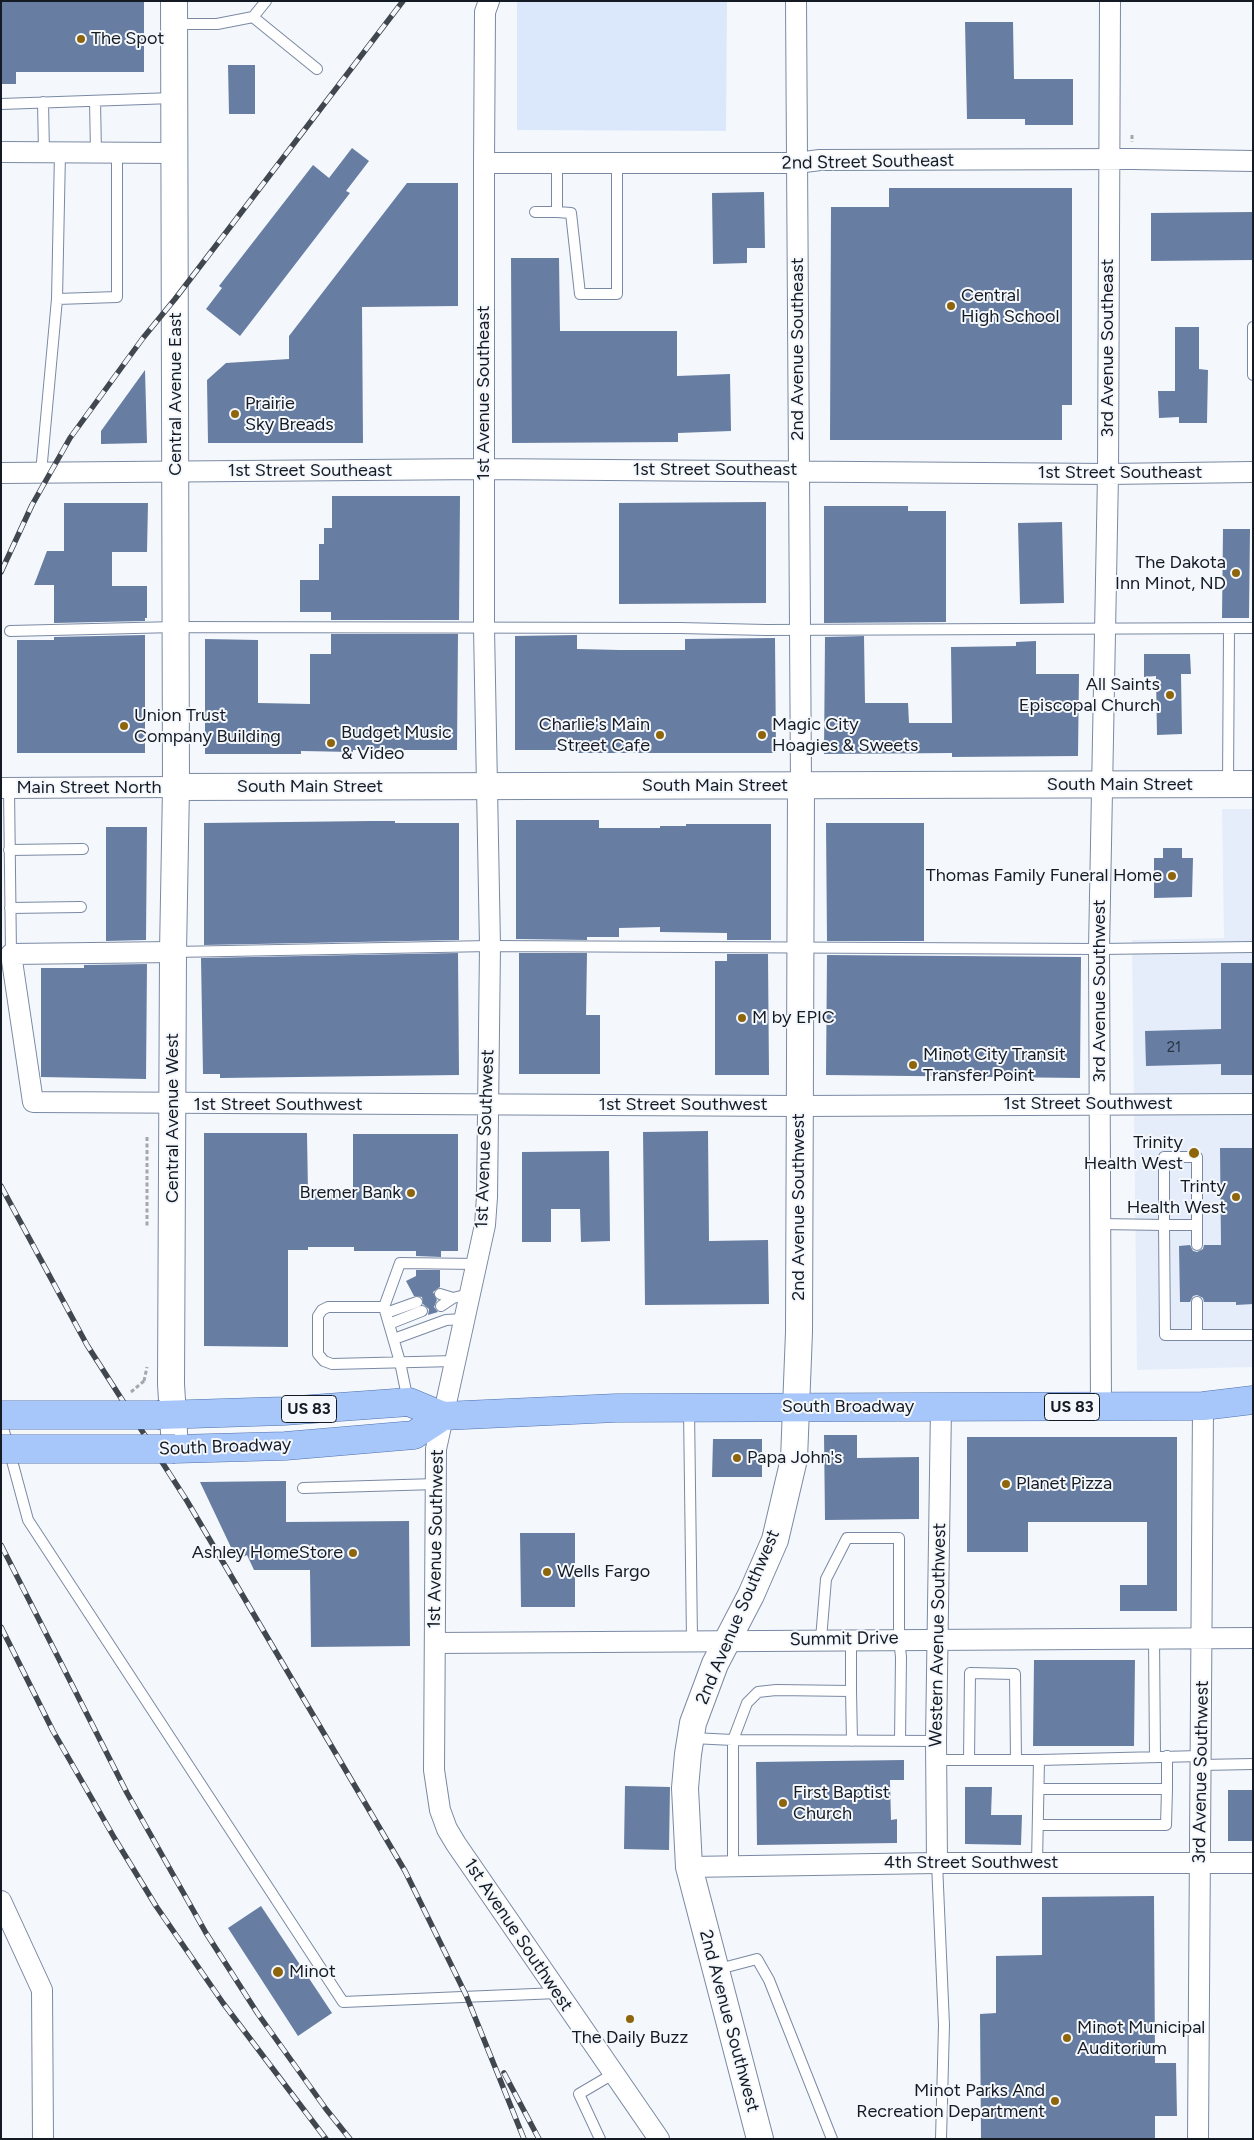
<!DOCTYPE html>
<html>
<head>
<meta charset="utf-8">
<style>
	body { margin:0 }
	#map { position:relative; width:1254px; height:2140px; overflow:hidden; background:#f4f8fd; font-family:Figtree,sans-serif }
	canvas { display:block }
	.frame { position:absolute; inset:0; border:2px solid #151b24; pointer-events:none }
</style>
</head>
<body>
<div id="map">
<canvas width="1254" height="2140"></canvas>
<div class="frame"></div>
</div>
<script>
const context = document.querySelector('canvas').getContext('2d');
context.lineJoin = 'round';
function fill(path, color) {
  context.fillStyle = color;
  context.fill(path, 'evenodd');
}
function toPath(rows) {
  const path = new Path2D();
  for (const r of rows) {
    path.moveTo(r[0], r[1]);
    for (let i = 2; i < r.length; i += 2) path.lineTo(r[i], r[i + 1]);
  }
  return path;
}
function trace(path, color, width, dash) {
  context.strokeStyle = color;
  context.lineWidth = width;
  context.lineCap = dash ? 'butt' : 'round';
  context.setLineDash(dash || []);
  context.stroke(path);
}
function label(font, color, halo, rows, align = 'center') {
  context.font = font + ' Figtree,sans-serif';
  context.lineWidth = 4;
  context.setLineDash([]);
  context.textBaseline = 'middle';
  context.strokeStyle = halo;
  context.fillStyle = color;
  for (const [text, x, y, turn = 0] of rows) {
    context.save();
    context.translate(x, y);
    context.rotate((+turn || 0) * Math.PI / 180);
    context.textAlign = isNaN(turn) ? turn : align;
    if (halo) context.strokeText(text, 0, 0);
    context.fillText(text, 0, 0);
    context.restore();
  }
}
const built = toPath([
	[1222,809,1253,809,1253,1367,1137,1370,1132,940,1224,938]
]);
const green = toPath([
	[517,1,727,1,726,131,517,130]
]);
const building = toPath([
	[1,1,144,1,144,72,16,72,16,84,1,84],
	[965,22,1013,22,1014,79,1073,79,1073,125,1025,125,1025,119,967,119],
	[228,65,255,65,255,114,229,114],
	[352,148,369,161,346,191,350,193,240,336,206,309,222,288,219,286,313,165,329,178],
	[407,183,458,183,458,306,362,307,363,443,208,443,207,380,226,363,289,359,289,336],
	[889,188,1072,188,1072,405,1062,405,1062,440,830,440,831,207,889,207],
	[764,192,765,248,747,248,747,263,713,264,712,193],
	[1253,212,1253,260,1151,261,1151,213],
	[511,258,559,258,560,331,677,331,677,376,730,374,731,431,678,433,678,442,512,443],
	[1175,327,1199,327,1199,369,1208,370,1207,423,1179,423,1179,417,1159,418,1158,391,1175,391],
	[145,370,147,443,101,444,101,431],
	[332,496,460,496,459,620,331,620,331,612,300,612,300,580,319,580,319,544,324,544,324,528,332,528],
	[766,502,766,603,619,604,619,503],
	[64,503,148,503,147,552,112,552,112,586,147,586,147,618,145,618,145,621,54,623,54,585,34,585,47,551,64,551],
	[824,506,908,506,908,511,946,511,946,622,824,623],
	[1062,522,1064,603,1020,604,1018,523],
	[1223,529,1250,529,1249,618,1222,618],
	[331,634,458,634,457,750,353,750,353,752,301,751,301,754,205,754,205,639,258,640,258,703,310,704,310,654,331,654],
	[145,635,145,753,17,753,17,640,54,640,54,637],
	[577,635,577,649,620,650,685,650,685,639,775,638,776,753,577,753,577,750,515,750,515,636],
	[864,636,865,703,908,703,909,723,952,723,951,647,1016,646,1016,642,1036,641,1036,674,1079,674,1078,756,952,757,952,753,824,754,825,637],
	[1144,654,1190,654,1191,674,1181,674,1182,734,1157,735,1156,676,1144,677],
	[516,820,599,820,599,828,660,828,660,826,686,826,686,824,771,824,771,940,727,940,727,933,660,932,660,927,619,928,619,937,587,937,587,940,516,939],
	[372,821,395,821,395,823,459,823,459,940,204,945,204,823],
	[826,823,924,823,924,941,827,941],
	[106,827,147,827,146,940,106,941],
	[1163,848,1182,848,1182,858,1193,858,1192,897,1154,898,1154,858,1163,858],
	[458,953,459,1075,220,1078,220,1074,203,1074,201,958],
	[519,953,587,953,586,1015,600,1015,600,1074,519,1074],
	[727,954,768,954,769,1075,715,1075,715,961,727,961],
	[827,955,1081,957,1080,1078,826,1075],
	[1221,963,1253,963,1253,1075,1221,1075,1221,1064,1146,1066,1145,1031,1221,1029],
	[147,964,146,1079,41,1077,41,968,84,968,84,965],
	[708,1131,709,1241,768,1240,769,1304,645,1305,643,1132],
	[204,1133,307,1133,308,1193,353,1193,353,1134,458,1134,458,1251,441,1251,441,1257,416,1256,416,1251,354,1251,354,1247,308,1247,308,1250,288,1250,288,1347,204,1346],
	[1220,1148,1253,1148,1253,1304,1236,1305,1236,1302,1204,1302,1203,1298,1197,1295,1193,1296,1190,1302,1180,1302,1179,1246,1190,1245,1193,1251,1197,1252,1203,1249,1204,1245,1221,1245],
	[609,1151,610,1241,581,1242,580,1209,551,1209,551,1242,522,1242,522,1152],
	[416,1270,440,1270,440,1287,433,1292,437,1300,434,1307,438,1312,428,1315,429,1309,423,1304,422,1297,414,1296,406,1281,416,1276],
	[824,1435,857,1435,857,1458,919,1457,919,1519,825,1520],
	[967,1437,1177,1437,1177,1611,1120,1611,1120,1585,1147,1585,1147,1522,1028,1522,1028,1552,967,1552],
	[713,1439,762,1439,762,1477,712,1477],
	[286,1481,286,1522,409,1521,410,1646,311,1647,310,1570,254,1570,247,1555,237,1560,200,1482],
	[520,1533,575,1533,575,1607,521,1607],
	[1034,1660,1135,1660,1134,1746,1033,1746],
	[904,1760,904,1780,890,1780,891,1820,897,1819,897,1843,757,1845,756,1762],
	[625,1786,670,1787,669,1850,624,1849],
	[965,1787,992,1787,991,1815,1022,1815,1021,1845,965,1844],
	[1228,1790,1253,1790,1253,1841,1228,1841],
	[1154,1896,1155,2063,1176,2063,1177,2116,1155,2116,1155,2139,981,2139,980,2014,996,2013,996,1956,1042,1955,1042,1897],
	[261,1906,332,2013,298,2036,228,1928]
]);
const path = toPath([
	[1132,135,1132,142],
	[147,1137,147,1226],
	[144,1381,147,1367]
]);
const service = toPath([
	[253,17,317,69],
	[175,24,217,24,253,17,266,1],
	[95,101,96,153],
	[43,102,44,153],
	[1,104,173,98],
	[557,163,557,212,571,213,580,294,617,294,617,163],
	[535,212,557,212],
	[57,299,117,297,117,153],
	[1253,327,1253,375],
	[41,473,57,299,60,153],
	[10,631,176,627,680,628,766,630,1253,628],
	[1228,784,1229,629],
	[9,788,11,954],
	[9,850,83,849],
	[10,908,81,907],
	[174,952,490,946,1099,949,1253,947],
	[1100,1224,1164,1225,1164,1157,1197,1157,1197,1245],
	[1196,1225,1164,1225,1165,1335,1253,1335],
	[440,1294,453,1298],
	[441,1306,453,1298,469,1294],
	[384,1307,328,1307,322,1310,318,1316,318,1354,324,1361,332,1364,455,1361],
	[386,1313,417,1302],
	[389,1324,422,1311],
	[1197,1335,1197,1302],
	[394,1339,446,1320,464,1319],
	[408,1401,400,1362,384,1307,400,1263,476,1264],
	[689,1409,692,1640],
	[1,1420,28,1520,343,2002,558,1993],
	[303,1488,436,1484],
	[1154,1638,1155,1756],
	[821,1639,826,1579,847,1538,899,1538,899,1639,901,1657,900,1741],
	[851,1691,851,1639],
	[692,1738,733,1740,936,1741],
	[936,1760,1039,1760],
	[969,1760,970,1673,1015,1674,1016,1760],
	[1201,1765,1253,1764],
	[1167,1789,1167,1756],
	[1038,1825,1166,1825,1167,1789,1039,1789],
	[937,1863,944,2025,941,2139],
	[1037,1863,1039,1760,1201,1756],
	[733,1866,733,1740,747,1703,758,1692,776,1690,851,1691,852,1741],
	[715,1970,757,1959,769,1980,832,2139],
	[600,2139,579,2094,613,2074]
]);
const minor = toPath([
	[489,1,485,12,484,163,484,628,490,946,487,1197,485,1225,436,1449,434,1770,440,1810,447,1829,456,1844,659,2139],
	[796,1,801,786],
	[1,152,174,153],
	[484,163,797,163,820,160,1132,159,1253,161],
	[1,473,483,469,1108,474,1253,472],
	[1,788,176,787],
	[173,952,11,954,33,1102,799,1106,1253,1104],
	[1101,1406,1099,949,1108,474,1110,1],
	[435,1643,1253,1638],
	[937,1863,936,1741,941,1407],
	[689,1867,937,1863,1253,1863],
	[1,1901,42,1990,43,2139],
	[1198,2139,1203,1406]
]);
const tertiary = toPath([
	[174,1,176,787,173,952,171,1384,175,1449],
	[176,787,1253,784],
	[760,2139,689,1867,685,1788,688,1754,693,1723,715,1664,751,1595,775,1540,794,1459,799,1332,801,786]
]);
const primary = toPath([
	[160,1415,284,1411,409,1402,443,1416,616,1408,1203,1406,1253,1400],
	[175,1449,285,1446,414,1435,443,1416]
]);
const rail = toPath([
	[1,572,32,505,70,438,143,338,175,299,403,1],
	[1,1186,87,1345,187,1501,405,1871,466,1995,524,2139],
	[1,1545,127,1793,206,1933,258,2014,326,2109,350,2139],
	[1,1627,53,1731,115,1839,156,1906,223,2003,326,2139],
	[504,2073,539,2139]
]);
const pathBridge = toPath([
	[131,1392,144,1381]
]);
const primaryBridge = toPath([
	[1,1415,160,1415],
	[1,1449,175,1449]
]);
const markers = [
	[81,39,5,"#8e650a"],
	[951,306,5,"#8e650a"],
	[235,414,5,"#8e650a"],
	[1236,573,5,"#8e650a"],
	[1170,695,5,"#8e650a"],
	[124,726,5,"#8e650a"],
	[660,735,5,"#8e650a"],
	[762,735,5,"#8e650a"],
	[331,743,5,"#8e650a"],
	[1172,876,5,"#8e650a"],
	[742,1018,5,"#8e650a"],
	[913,1065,5,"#8e650a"],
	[1194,1153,6,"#8e650a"],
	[411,1193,5,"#8e650a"],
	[1236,1197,5,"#8e650a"],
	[737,1458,5,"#8e650a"],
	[1006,1484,5,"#8e650a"],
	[353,1553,5,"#8e650a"],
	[547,1572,5,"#8e650a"],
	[783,1803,5,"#8e650a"],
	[278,1972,6,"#8e650a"],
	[630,2019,5,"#8e650a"],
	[1067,2038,5,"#8e650a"],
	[1055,2101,5,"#8e650a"]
];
const numberNames = [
	["21",1174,1048]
];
const shields = [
	[1072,1407,55],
	[309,1409,55]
];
const shieldNames = [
	["US 83",1072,1407],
	["US 83",309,1409]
];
const poiNames = [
	["The Spot",91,39],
	["Central",961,296],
	["High School",961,317],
	["Prairie",245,404],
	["Sky Breads",245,425],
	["The Dakota",1226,563,"right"],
	["Inn Minot, ND",1226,584,"right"],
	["All Saints",1160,685,"right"],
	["Episcopal Church",1160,706,"right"],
	["Union Trust",134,716],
	["Company Building",134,737],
	["Charlie's Main",650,725,"right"],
	["Street Cafe",650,746,"right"],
	["Magic City",772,725],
	["Hoagies & Sweets",772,746],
	["Budget Music",341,733],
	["& Video",341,754],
	["Thomas Family Funeral Home",1162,876,"right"],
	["M by EPIC",752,1018],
	["Minot City Transit",923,1055],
	["Transfer Point",923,1076],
	["Trinity",1183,1143,"right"],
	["Health West",1183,1164,"right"],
	["Trinty",1226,1187,"right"],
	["Health West",1226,1208,"right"],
	["Bremer Bank",401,1193,"right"],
	["Papa John's",747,1458],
	["Planet Pizza",1016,1484],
	["Ashley HomeStore",343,1553,"right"],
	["Wells Fargo",557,1572],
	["First Baptist",793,1793],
	["Church",793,1814],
	["Minot",289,1972],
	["Minot Municipal",1077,2028],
	["Auditorium",1077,2049],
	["The Daily Buzz",630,2038,"center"],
	["Minot Parks And",1045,2091,"right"],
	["Recreation Department",1045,2112,"right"]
];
const streetNames = [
	["2nd Street Southeast",868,162,-1],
	["3rd Avenue Southeast",1108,348,-90],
	["2nd Avenue Southeast",798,349,-90],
	["1st Avenue Southeast",484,393,-90],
	["Central Avenue East",176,394,-90],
	["1st Street Southeast",715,470],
	["1st Street Southeast",310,471],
	["1st Street Southeast",1120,473],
	["South Main Street",1120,785],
	["South Main Street",715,786],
	["South Main Street",310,787],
	["Main Street North",89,788],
	["3rd Avenue Southwest",1100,991,-90],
	["1st Street Southwest",1088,1104],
	["1st Street Southwest",278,1105],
	["1st Street Southwest",683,1105],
	["Central Avenue West",173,1118,-90],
	["1st Avenue Southwest",485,1139,-88],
	["2nd Avenue Southwest",799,1207,-90],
	["South Broadway",848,1407],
	["South Broadway",225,1447,-2],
	["1st Avenue Southwest",436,1539,-89],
	["2nd Avenue Southwest",738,1617,-67],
	["Western Avenue Southwest",938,1635,-89],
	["Summit Drive",844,1639,-1],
	["3rd Avenue Southwest",1201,1772,-89],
	["4th Street Southwest",971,1863],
	["1st Avenue Southwest",518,1935,56],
	["2nd Avenue Southwest",729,2021,75]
];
fill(built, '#e5edfb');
fill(green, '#dbe7fb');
fill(building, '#677da2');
trace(service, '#7a89a3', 12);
trace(minor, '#7a89a3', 22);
trace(tertiary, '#7a89a3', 28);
trace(primary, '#4e71ac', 29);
trace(path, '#a3a8ae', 3, [4, 2.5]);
trace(service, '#fff', 10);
trace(minor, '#fff', 20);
trace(tertiary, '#fff', 26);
trace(primary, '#a7c6fa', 28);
trace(rail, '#41474f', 5.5);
trace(rail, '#f4f8fd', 4, [11]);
trace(primaryBridge, '#4e71ac', 29, []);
trace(pathBridge, '#a3a8ae', 3, [4, 2.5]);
trace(primaryBridge, '#a7c6fa', 28);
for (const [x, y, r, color] of markers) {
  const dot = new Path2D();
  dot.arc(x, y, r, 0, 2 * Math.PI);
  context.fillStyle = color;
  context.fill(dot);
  trace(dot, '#f4f8fd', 2);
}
label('15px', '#2a3444', null, numberNames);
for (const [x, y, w] of shields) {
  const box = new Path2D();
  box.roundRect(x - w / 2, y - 13.5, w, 27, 4);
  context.fillStyle = '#f4f8fd';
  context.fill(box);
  trace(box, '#151b24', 1);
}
label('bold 16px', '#151b24', null, shieldNames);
label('18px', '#151b24', '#f4f8fd', poiNames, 'left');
label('18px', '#151b24', '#f4f8fd', streetNames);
</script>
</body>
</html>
